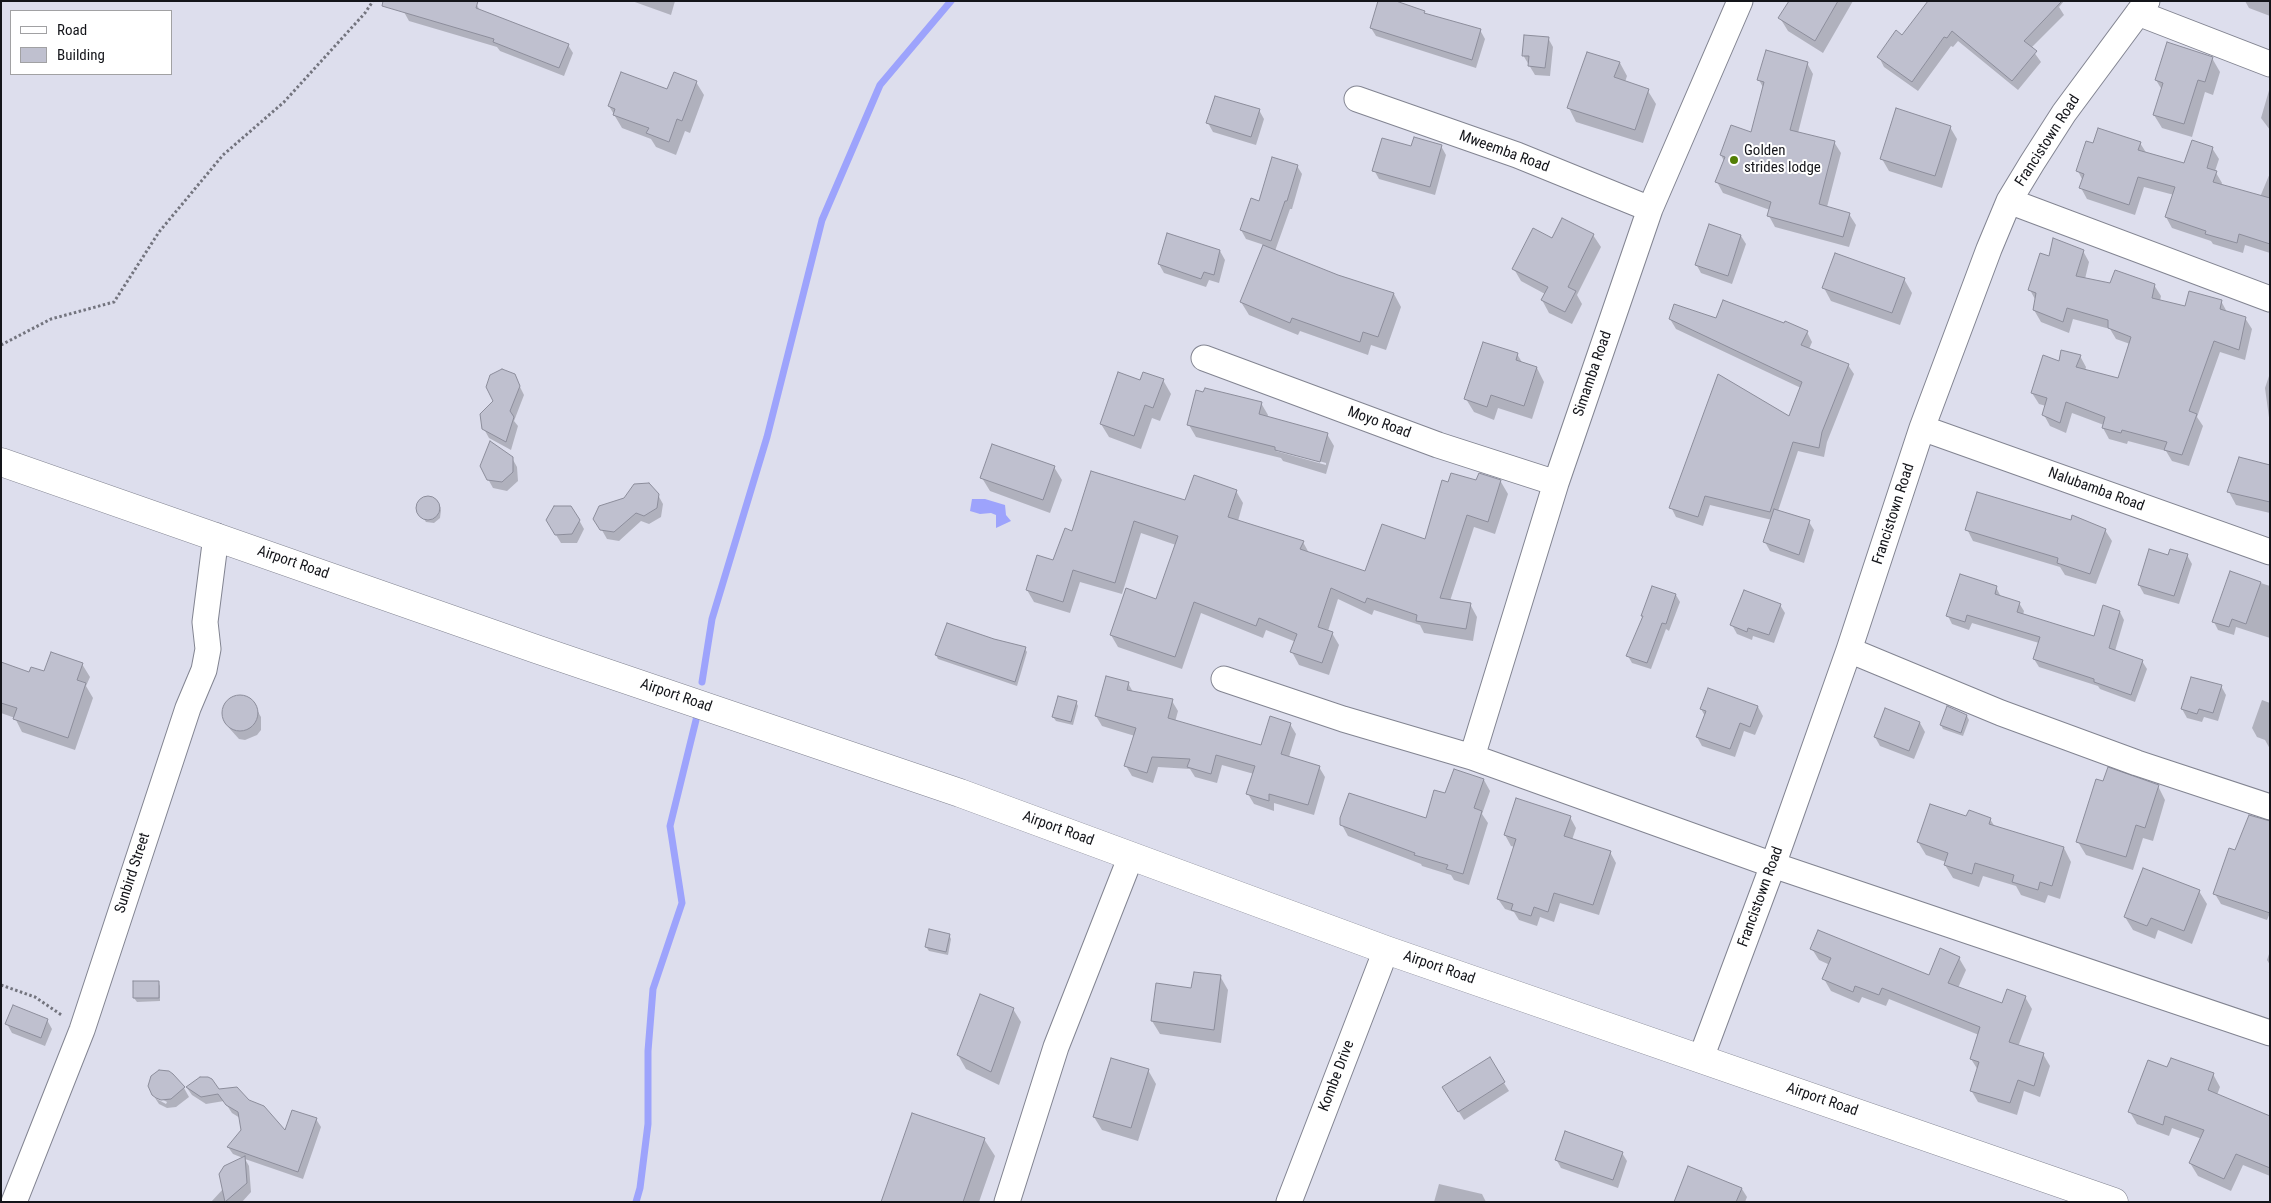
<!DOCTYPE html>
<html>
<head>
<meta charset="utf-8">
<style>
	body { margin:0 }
	#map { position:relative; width:2271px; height:1203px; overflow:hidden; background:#dddeed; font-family:"Roboto Condensed",sans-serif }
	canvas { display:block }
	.frame { position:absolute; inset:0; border:2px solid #14151a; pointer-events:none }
	.legend { position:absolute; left:10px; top:10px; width:162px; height:65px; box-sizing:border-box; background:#fff; border:1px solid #a1a1a3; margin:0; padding:6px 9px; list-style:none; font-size:15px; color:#14151a }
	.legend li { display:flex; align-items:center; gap:10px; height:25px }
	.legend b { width:25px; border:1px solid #a1a1a3 }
</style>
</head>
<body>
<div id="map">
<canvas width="2271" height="1203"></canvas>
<div class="frame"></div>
<ul class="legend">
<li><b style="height:6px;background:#fff"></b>Road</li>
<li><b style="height:14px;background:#bfc0cf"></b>Building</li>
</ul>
</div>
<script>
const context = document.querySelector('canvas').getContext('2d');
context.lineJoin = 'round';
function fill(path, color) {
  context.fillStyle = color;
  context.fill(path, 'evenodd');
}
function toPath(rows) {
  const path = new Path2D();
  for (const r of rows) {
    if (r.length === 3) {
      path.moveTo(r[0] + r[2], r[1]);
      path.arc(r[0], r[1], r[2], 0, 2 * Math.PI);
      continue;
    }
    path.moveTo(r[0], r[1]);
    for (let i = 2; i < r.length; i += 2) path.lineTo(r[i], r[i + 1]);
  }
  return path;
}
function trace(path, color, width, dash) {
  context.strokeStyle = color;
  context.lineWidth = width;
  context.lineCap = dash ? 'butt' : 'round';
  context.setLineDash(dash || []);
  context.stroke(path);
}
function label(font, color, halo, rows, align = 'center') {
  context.font = font + ' "Roboto Condensed",sans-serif';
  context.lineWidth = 4;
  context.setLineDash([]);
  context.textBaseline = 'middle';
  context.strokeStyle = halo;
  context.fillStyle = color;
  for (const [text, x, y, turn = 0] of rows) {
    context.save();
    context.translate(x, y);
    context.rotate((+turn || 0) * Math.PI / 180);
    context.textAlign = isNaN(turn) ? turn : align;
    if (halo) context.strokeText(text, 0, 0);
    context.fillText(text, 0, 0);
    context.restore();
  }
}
const water = toPath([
	[972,499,985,499,1005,505,1006,515,1011,521,996,528,996,515,991,513,980,514,970,511]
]);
const shadow = toPath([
	[632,1,675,1,671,15],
	[1791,1,1853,1,1823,53,1788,31,1780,18],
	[2007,1,2064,1,2059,7,2064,15,2031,48,2041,62,2018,90,1958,41,1953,47,1951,46,1918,91,1884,67,1879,57,1902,36],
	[2245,1,2270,1,2270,16,2249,8],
	[477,5,480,11,568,45,573,53,564,76,500,51,497,47,409,21,404,12],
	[1424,12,1426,15,1480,30,1485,39,1476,68,1376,36,1371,28],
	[1548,38,1553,47,1550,76,1535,75,1523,55],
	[1588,53,1620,63,1627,76,1625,82,1648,91,1656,104,1643,143,1576,122,1569,108],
	[2212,58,2220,72,2213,95,2205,92,2192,137,2162,128,2154,115,2162,90,2156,80],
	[1807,63,1813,74,1798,133,1834,142,1841,153,1827,207,1849,214,1856,225,1849,247,1775,227,1769,216,1770,210,1723,193,1717,182,1724,161,1721,155,1752,133,1764,89,1759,80],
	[696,82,704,95,690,133,685,131,676,155,656,147,651,139,622,128,609,106],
	[2270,87,2270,130,2261,118],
	[1259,110,1264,119,1256,145,1213,132,1208,123],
	[1950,127,1957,139,1942,188,1889,171,1882,159],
	[2140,143,2147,154,2184,164,2212,148,2219,159,2215,171,2222,183,2221,186,2260,197,2270,173,2270,253,2245,245,2243,253,2213,244,2211,241,2172,228,2166,217,2174,195,2144,187,2135,215,2087,199,2081,188,2083,181,2078,171,2094,145],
	[1441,146,1446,155,1435,195,1379,179,1374,170,1412,148],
	[1297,166,1302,174,1292,209,1290,209,1275,251,1338,276,1394,294,1401,307,1386,350,1371,345,1368,355,1300,331,1298,335,1249,315,1241,302,1264,245,1246,239,1241,230,1260,203],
	[1593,235,1601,247,1577,295,1582,304,1572,324,1549,313,1542,300,1545,294,1521,281,1514,269,1552,240],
	[1741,236,1746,244,1732,284,1701,273,1696,264],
	[1220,251,1225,260,1219,283,1209,280,1206,287,1164,273,1159,264],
	[2083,251,2089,262,2085,279,2111,284,2154,285,2161,296,2160,301,2186,307,2221,301,2227,312,2245,318,2252,329,2245,360,2220,352,2197,417,2203,426,2189,466,2172,461,2166,451,2128,441,2127,444,2109,439,2103,428,2104,425,2072,413,2066,433,2050,426,2044,415,2046,406,2039,404,2032,393,2060,363,2080,356,2086,367,2085,371,2118,380,2130,344,2116,339,2110,329,2073,319,2069,333,2041,322,2034,310,2036,301,2030,290,2050,258],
	[1904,279,1912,293,1900,325,1831,301,1824,288],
	[1670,319,1717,320,1807,332,1812,342,1809,349,1848,365,1854,374,1827,442,1824,457,1798,451,1778,511,1809,522,1814,530,1804,563,1770,551,1765,542,1772,520,1710,505,1703,526,1676,517,1671,507,1790,418,1801,388,1676,329],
	[1517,354,1523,364,1537,368,1544,382,1532,419,1498,408,1494,420,1474,412,1466,399],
	[2270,373,2270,425,2265,388],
	[514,375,524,395,514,421,518,426,511,450,489,438,484,429,494,401],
	[1163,380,1171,394,1160,421,1152,418,1141,449,1109,437,1101,424,1141,381],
	[1261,403,1268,415,1267,418,1327,434,1334,446,1326,474,1283,461,1281,458,1196,437,1189,425],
	[1276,449,1326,463,1326,465,1276,451],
	[512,458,517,467,518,481,507,491,493,488,488,479],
	[2270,466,2270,513,2236,505,2229,492],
	[1054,467,1062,480,1050,513,990,491,982,478],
	[1479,475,1501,482,1508,494,1495,534,1474,527,1450,601,1470,604,1477,617,1473,641,1424,633,1420,625,1374,610,1372,615,1338,599,1328,631,1332,633,1339,645,1329,675,1299,665,1292,652,1296,642,1266,630,1263,638,1201,613,1182,669,1118,647,1111,635,1157,600,1176,545,1141,533,1122,594,1080,582,1070,613,1034,602,1027,590,1054,562,1073,532,1186,502,1236,491,1243,503,1238,521,1303,542,1309,553,1366,572,1425,541,1449,484,1477,482],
	[658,495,663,504,661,517,649,524,641,521,619,541,607,539,595,518],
	[426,498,434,499,441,510,440,518,434,523,426,522,418,510,420,503],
	[579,520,584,529,577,543,561,543,553,530],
	[1967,529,2105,530,2112,541,2096,584,2065,575,2060,567,1973,541],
	[2187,555,2192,564,2179,604,2144,594,2139,585,2169,557],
	[2230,573,2270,586,2270,638,2236,627,2234,635,2218,630,2214,622],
	[1652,587,1676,595,1680,602,1669,631,1666,629,1651,669,1632,663,1628,656,1644,618,1642,615],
	[1996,587,2001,597,2019,603,2024,611,2023,615,2095,638,2120,612,2124,620,2115,651,2142,661,2147,669,2135,702,2100,689,2098,686,2039,667,2034,659,2039,643,1972,623,1969,630,1952,624,1948,616],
	[1780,605,1785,613,1774,643,1753,636,1752,640,1737,634,1732,625],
	[994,641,1025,649,1027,652,1017,686,938,659,936,655],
	[1,663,30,673,45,673,82,664,90,677,86,686,93,698,75,750,22,732,15,718,1,713],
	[1128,683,1133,692,1172,701,1178,711,1175,722,1262,747,1290,724,1296,734,1289,757,1319,767,1325,777,1314,815,1274,803,1274,811,1254,804,1248,794,1254,774,1222,765,1217,783,1195,777,1190,769,1158,767,1153,783,1132,776,1126,766,1135,736,1102,726,1096,716],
	[2221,686,2226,695,2218,721,2204,717,2202,722,2187,718,2182,709],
	[233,698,246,698,255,707,261,717,261,730,257,735,245,740,239,739,230,729,224,720,224,707],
	[2262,700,2270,703,2270,749,2265,740,2257,737,2252,728],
	[1076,702,1078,706,1073,725,1056,721,1053,717],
	[1758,707,1763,716,1755,735,1744,731,1735,757,1702,746,1697,737,1705,716,1701,709],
	[1967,716,1969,720,1963,736,1943,729,1941,725],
	[1920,723,1925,732,1914,759,1880,746,1875,737],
	[1484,780,1490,791,1482,814,1488,823,1469,885,1454,880,1451,875,1422,866,1421,864,1348,836,1342,825,1426,820,1446,795],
	[2104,782,2158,786,2165,800,2153,841,2143,838,2133,870,2086,855,2078,842],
	[1570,817,1576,828,1572,840,1610,852,1616,863,1599,915,1560,903,1554,922,1540,917,1537,926,1519,920,1514,912,1505,909,1498,899,1515,847,1511,846,1505,835],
	[1967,818,1990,819,1995,827,2064,848,2071,862,2060,899,2048,895,2045,903,2021,895,2016,886,1983,876,1979,887,1953,878,1945,865,1946,862,1926,855,1918,842],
	[2235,852,2270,913,2267,920,2221,904,2215,894],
	[2199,891,2207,904,2192,944,2158,930,2155,939,2133,930,2125,917],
	[949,935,951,939,948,955,929,951,926,947],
	[1812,949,1929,977,1959,958,1966,970,1958,988,2002,1005,2025,997,2032,1009,2018,1047,2043,1054,2050,1066,2040,1097,2024,1091,2017,1115,1978,1102,1971,1090,1978,1070,1971,1059,1979,1035,1889,999,1886,1006,1862,997,1859,1003,1831,991,1824,979,1830,965,1819,960],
	[2270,951,2270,965,2267,960],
	[1220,976,1228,990,1221,1043,1160,1034,1152,1021,1192,990],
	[158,982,160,986,160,1001,137,1002,134,998],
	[1013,1009,1021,1022,999,1085,966,1069,958,1055],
	[47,1020,52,1029,45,1046,12,1033,7,1024],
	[1489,1059,1509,1091,1464,1120,1449,1096],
	[2168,1069,2213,1074,2220,1087,2217,1095,2270,1117,2270,1176,2243,1165,2231,1191,2198,1176,2190,1163,2202,1139,2172,1128,2169,1136,2137,1124,2130,1112],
	[1148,1070,1156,1084,1138,1141,1102,1130,1094,1117],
	[169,1072,184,1088,189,1097,176,1107,167,1108,159,1104,155,1098,166,1104,167,1102,153,1094],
	[187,1088,219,1090,248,1101,285,1132,316,1119,321,1127,303,1179,245,1159,249,1166,251,1192,242,1202,211,1202,223,1189,220,1179,222,1171,243,1158,233,1154,228,1147,243,1130,240,1118,232,1113,224,1101,206,1104,192,1095],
	[984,1139,995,1156,979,1202,882,1202],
	[1622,1153,1627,1161,1618,1188,1561,1168,1556,1159],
	[1439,1184,1482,1194,1486,1202,1434,1202],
	[1742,1189,1747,1197,1745,1202,1677,1202]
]);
const stream = toPath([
	[702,682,712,619,767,437,822,220,880,85,951,1],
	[636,1202,640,1188,648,1124,648,1051,653,989,682,903,670,826,697,716]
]);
const building = toPath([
	[383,1,478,1,476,8,569,44,559,68,493,42,494,39,382,6,383,1],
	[1378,1,1396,1,1425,11,1424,13,1481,29,1472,60,1370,28,1378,1],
	[1789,1,1838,1,1815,41,1778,18,1789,1],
	[1928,1,2062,1,2024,41,2037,51,2012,81,1952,31,1947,38,1944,37,1912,82,1877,57,1896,30,1902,35,1928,1],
	[1524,35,1549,37,1545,68,1528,66,1529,56,1522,56,1524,35],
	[2167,42,2213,57,2205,82,2198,80,2184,124,2153,115,2163,83,2155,80,2167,42],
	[1766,50,1808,62,1790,130,1835,141,1819,204,1850,213,1843,237,1767,216,1771,202,1715,182,1725,157,1720,155,1731,125,1751,132,1764,82,1757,80,1766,50],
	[1587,52,1620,62,1614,77,1649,89,1635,130,1567,108,1587,52],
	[621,72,667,89,674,72,697,81,682,121,677,119,669,142,646,133,649,128,613,115,615,109,608,106,621,72],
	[1215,96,1260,109,1251,137,1206,123,1215,96],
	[1896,108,1951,126,1935,176,1880,159,1896,108],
	[2098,128,2141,142,2138,150,2184,163,2192,140,2213,147,2207,168,2217,171,2213,182,2270,198,2270,244,2239,234,2237,243,2205,234,2206,231,2165,217,2175,187,2138,177,2129,205,2079,188,2084,174,2076,171,2086,141,2093,143,2098,128],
	[1414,137,1442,145,1430,187,1372,171,1382,138,1411,146,1414,137],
	[1272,157,1298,165,1287,201,1285,201,1271,241,1240,230,1251,198,1259,201,1272,157],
	[1562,218,1594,234,1568,287,1576,291,1565,312,1541,300,1548,287,1512,269,1533,228,1552,238,1562,218],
	[1709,224,1741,235,1728,276,1695,265,1709,224],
	[1167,233,1220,250,1214,275,1204,272,1201,279,1158,264,1167,233],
	[2053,238,2084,250,2076,276,2110,283,2115,270,2155,284,2152,298,2185,306,2189,291,2222,300,2220,309,2246,317,2239,350,2214,341,2189,411,2197,414,2182,455,2164,450,2167,442,2122,430,2121,433,2102,428,2105,417,2066,402,2060,423,2042,415,2047,398,2031,393,2043,355,2059,361,2061,350,2081,355,2076,367,2118,378,2131,337,2108,328,2108,320,2067,308,2063,322,2033,310,2036,293,2028,290,2040,253,2049,256,2053,238],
	[1263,245,1338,275,1394,293,1378,337,1363,332,1360,342,1292,318,1290,323,1240,302,1263,245],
	[1835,253,1905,278,1892,313,1822,288,1835,253],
	[1723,300,1784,323,1785,321,1808,331,1801,345,1849,364,1822,432,1819,448,1793,442,1770,512,1705,496,1698,517,1669,508,1718,374,1789,416,1802,382,1669,319,1674,304,1716,318,1723,300],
	[1483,342,1518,353,1516,360,1537,367,1524,406,1491,395,1487,407,1464,399,1483,342],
	[502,369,515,374,520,386,510,411,514,417,506,442,482,429,480,414,493,401,486,387,490,375,502,369],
	[1118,372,1140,380,1143,372,1164,379,1153,408,1145,405,1134,436,1100,424,1118,372],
	[1205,388,1262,402,1259,414,1328,433,1320,462,1275,450,1275,447,1187,425,1196,390,1203,392,1205,388],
	[490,441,513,457,513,472,502,482,487,480,480,466,490,441],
	[992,444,1055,466,1043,500,980,478,992,444],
	[2239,457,2270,465,2270,502,2227,492,2239,457],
	[1091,471,1185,500,1194,475,1237,490,1228,517,1304,541,1300,549,1365,571,1382,524,1425,539,1442,480,1448,482,1451,473,1476,480,1479,473,1501,480,1488,522,1467,515,1440,598,1471,603,1466,629,1416,621,1417,615,1367,598,1365,603,1331,588,1318,627,1333,632,1322,663,1290,652,1297,634,1259,618,1256,626,1194,602,1175,657,1110,635,1126,588,1156,599,1178,536,1134,521,1115,583,1073,570,1063,602,1026,590,1037,555,1053,560,1065,528,1072,531,1091,471],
	[649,483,659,494,657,508,644,516,636,513,614,532,600,530,593,519,599,506,624,498,634,484,649,483],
	[1977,492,2071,520,2072,515,2106,529,2090,574,2057,563,2058,558,1965,530,1977,492],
	[428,508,12],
	[554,506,571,506,580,520,572,534,555,535,546,520,554,506],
	[1774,509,1810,520,1799,555,1763,542,1774,509],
	[2149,549,2168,555,2170,549,2188,554,2174,596,2138,585,2149,549],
	[2230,571,2261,582,2246,624,2232,619,2229,627,2212,622,2230,571],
	[1960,574,1997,586,1995,594,2020,602,2017,612,2094,636,2103,605,2120,611,2109,648,2143,660,2131,695,2094,682,2094,679,2033,659,2040,637,1967,615,1965,622,1946,616,1960,574],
	[1652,586,1676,594,1666,624,1662,623,1647,663,1626,656,1643,616,1641,616,1652,586],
	[1744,590,1781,604,1769,635,1748,628,1747,632,1730,625,1744,590],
	[947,623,994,639,1026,647,1015,682,935,655,947,623],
	[51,652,83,663,77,680,86,683,68,738,13,719,17,708,1,703,1,662,29,672,31,667,44,671,51,652],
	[1106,676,1129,682,1127,690,1173,699,1168,718,1261,745,1270,716,1291,723,1281,754,1320,766,1308,805,1269,794,1269,801,1246,794,1255,766,1216,755,1211,774,1187,767,1190,759,1152,757,1147,773,1124,766,1136,728,1095,716,1106,676],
	[2191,677,2222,685,2213,713,2199,709,2197,714,2181,709,2191,677],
	[1708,688,1758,706,1750,727,1740,723,1730,749,1696,737,1706,711,1700,709,1708,688],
	[240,713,18],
	[1058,696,1077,701,1071,722,1052,717,1058,696],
	[1947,706,1967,715,1961,733,1940,725,1947,706],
	[1885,708,1920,722,1909,751,1874,737,1885,708],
	[2108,767,2159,785,2145,828,2136,825,2126,857,2076,842,2096,779,2103,781,2108,767],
	[1454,769,1484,779,1474,808,1482,811,1463,874,1446,869,1448,865,1414,855,1415,853,1340,825,1340,818,1349,793,1426,818,1434,790,1445,793,1454,769],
	[1516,798,1571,816,1564,836,1611,851,1593,905,1554,893,1548,912,1534,907,1531,916,1511,910,1513,904,1497,899,1516,839,1504,835,1516,798],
	[1930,804,1966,816,1969,810,1991,818,1989,824,2064,847,2052,886,2040,882,2038,890,2012,882,2014,875,1975,863,1972,874,1944,865,1948,853,1917,842,1930,804],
	[2249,815,2270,821,2270,913,2213,894,2229,848,2235,850,2249,815],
	[2143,868,2200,890,2184,931,2151,918,2147,926,2124,917,2143,868],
	[929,929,950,934,946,952,925,947,929,929],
	[1818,930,1929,975,1940,948,1960,957,1948,983,2002,1003,2007,989,2026,996,2009,1042,2044,1053,2034,1086,2018,1080,2010,1103,1970,1091,1979,1062,1970,1059,1980,1027,1882,988,1879,995,1855,986,1853,992,1822,979,1831,958,1810,949,1818,930],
	[1194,972,1221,975,1214,1030,1151,1021,1156,983,1191,988,1194,972],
	[133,981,159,981,159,998,133,998,133,981],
	[980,994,1014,1008,991,1072,957,1055,980,994],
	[13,1005,48,1019,41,1038,5,1024,13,1005],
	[1490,1057,1505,1082,1458,1112,1442,1087,1490,1057],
	[1111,1058,1149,1069,1131,1128,1093,1117,1111,1058],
	[2171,1058,2214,1073,2208,1090,2270,1116,2270,1168,2236,1154,2224,1179,2189,1163,2204,1130,2165,1116,2163,1125,2128,1112,2148,1060,2167,1067,2171,1058],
	[159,1070,169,1071,173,1074,185,1087,171,1099,161,1100,156,1098,152,1095,148,1086,151,1076,159,1070],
	[200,1077,208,1077,212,1079,219,1089,237,1087,249,1100,264,1106,285,1130,292,1110,317,1118,298,1172,227,1147,241,1130,238,1112,226,1105,218,1094,201,1097,186,1087,200,1077],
	[912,1113,985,1138,963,1202,881,1202,912,1113],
	[1565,1131,1623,1152,1613,1180,1555,1160,1565,1131],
	[245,1156,247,1183,225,1202,219,1174,224,1166,245,1156],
	[1688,1166,1742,1188,1736,1202,1674,1202,1688,1166]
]);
const path = toPath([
	[1,345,51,319,114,302,159,232,223,155,284,102,365,13,373,1],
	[1,985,35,997,63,1016]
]);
const minor = toPath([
	[2138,13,2270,64],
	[1357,99,1517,155,1650,209],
	[2009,201,2270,299],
	[1204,358,1438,445,1556,483],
	[1922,428,2270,552],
	[1849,650,2001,713,2137,763,2270,807],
	[1224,679,1343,719,1472,757,1773,865,2270,1033],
	[1472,757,1556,483,1650,209,1740,1],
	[1701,1058,1773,865,1849,650,1922,428,1989,249,2009,201,2032,163,2064,113,2147,1],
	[14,1202,82,1030,188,708,204,670,208,649,205,622,216,536],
	[1007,1202,1056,1047,1131,856],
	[1289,1202,1386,950]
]);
const tertiary = toPath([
	[1,462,536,649,960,793,1386,950,2114,1202]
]);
const markers = [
	[1734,160,5,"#527e04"]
];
const streetNames = [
	["Francistown Road",2048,141,-57],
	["Mweemba Road",1504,152,20],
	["Simamba Road",1593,374,-71],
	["Moyo Road",1379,423,20],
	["Nalubamba Road",2096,490,20],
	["Francistown Road",1894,514,-72],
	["Airport Road",293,563,19],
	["Airport Road",676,696,19],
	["Airport Road",1058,829,20],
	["Sunbird Street",133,873,-72],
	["Francistown Road",1761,897,-70],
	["Airport Road",1439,968,19],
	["Kombe Drive",1337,1076,-69],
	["Airport Road",1822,1100,19]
];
const poiNames = [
	["Golden",1744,151],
	["strides lodge",1744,168]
];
fill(water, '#9da3fc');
fill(shadow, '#0003');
trace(stream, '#9da3fc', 7);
fill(building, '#bfc0cf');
trace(building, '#8c8d9b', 1);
trace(minor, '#828491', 27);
trace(tertiary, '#828491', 29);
trace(path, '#73747e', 3, [2.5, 2.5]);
trace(minor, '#fff', 25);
trace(tertiary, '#fff', 28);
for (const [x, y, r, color] of markers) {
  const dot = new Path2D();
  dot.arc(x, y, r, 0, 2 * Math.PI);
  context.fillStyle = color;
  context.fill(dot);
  trace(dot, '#fff', 2);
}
label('15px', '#14151a', '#fff', streetNames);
label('15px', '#14151a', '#fff', poiNames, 'left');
</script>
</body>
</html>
